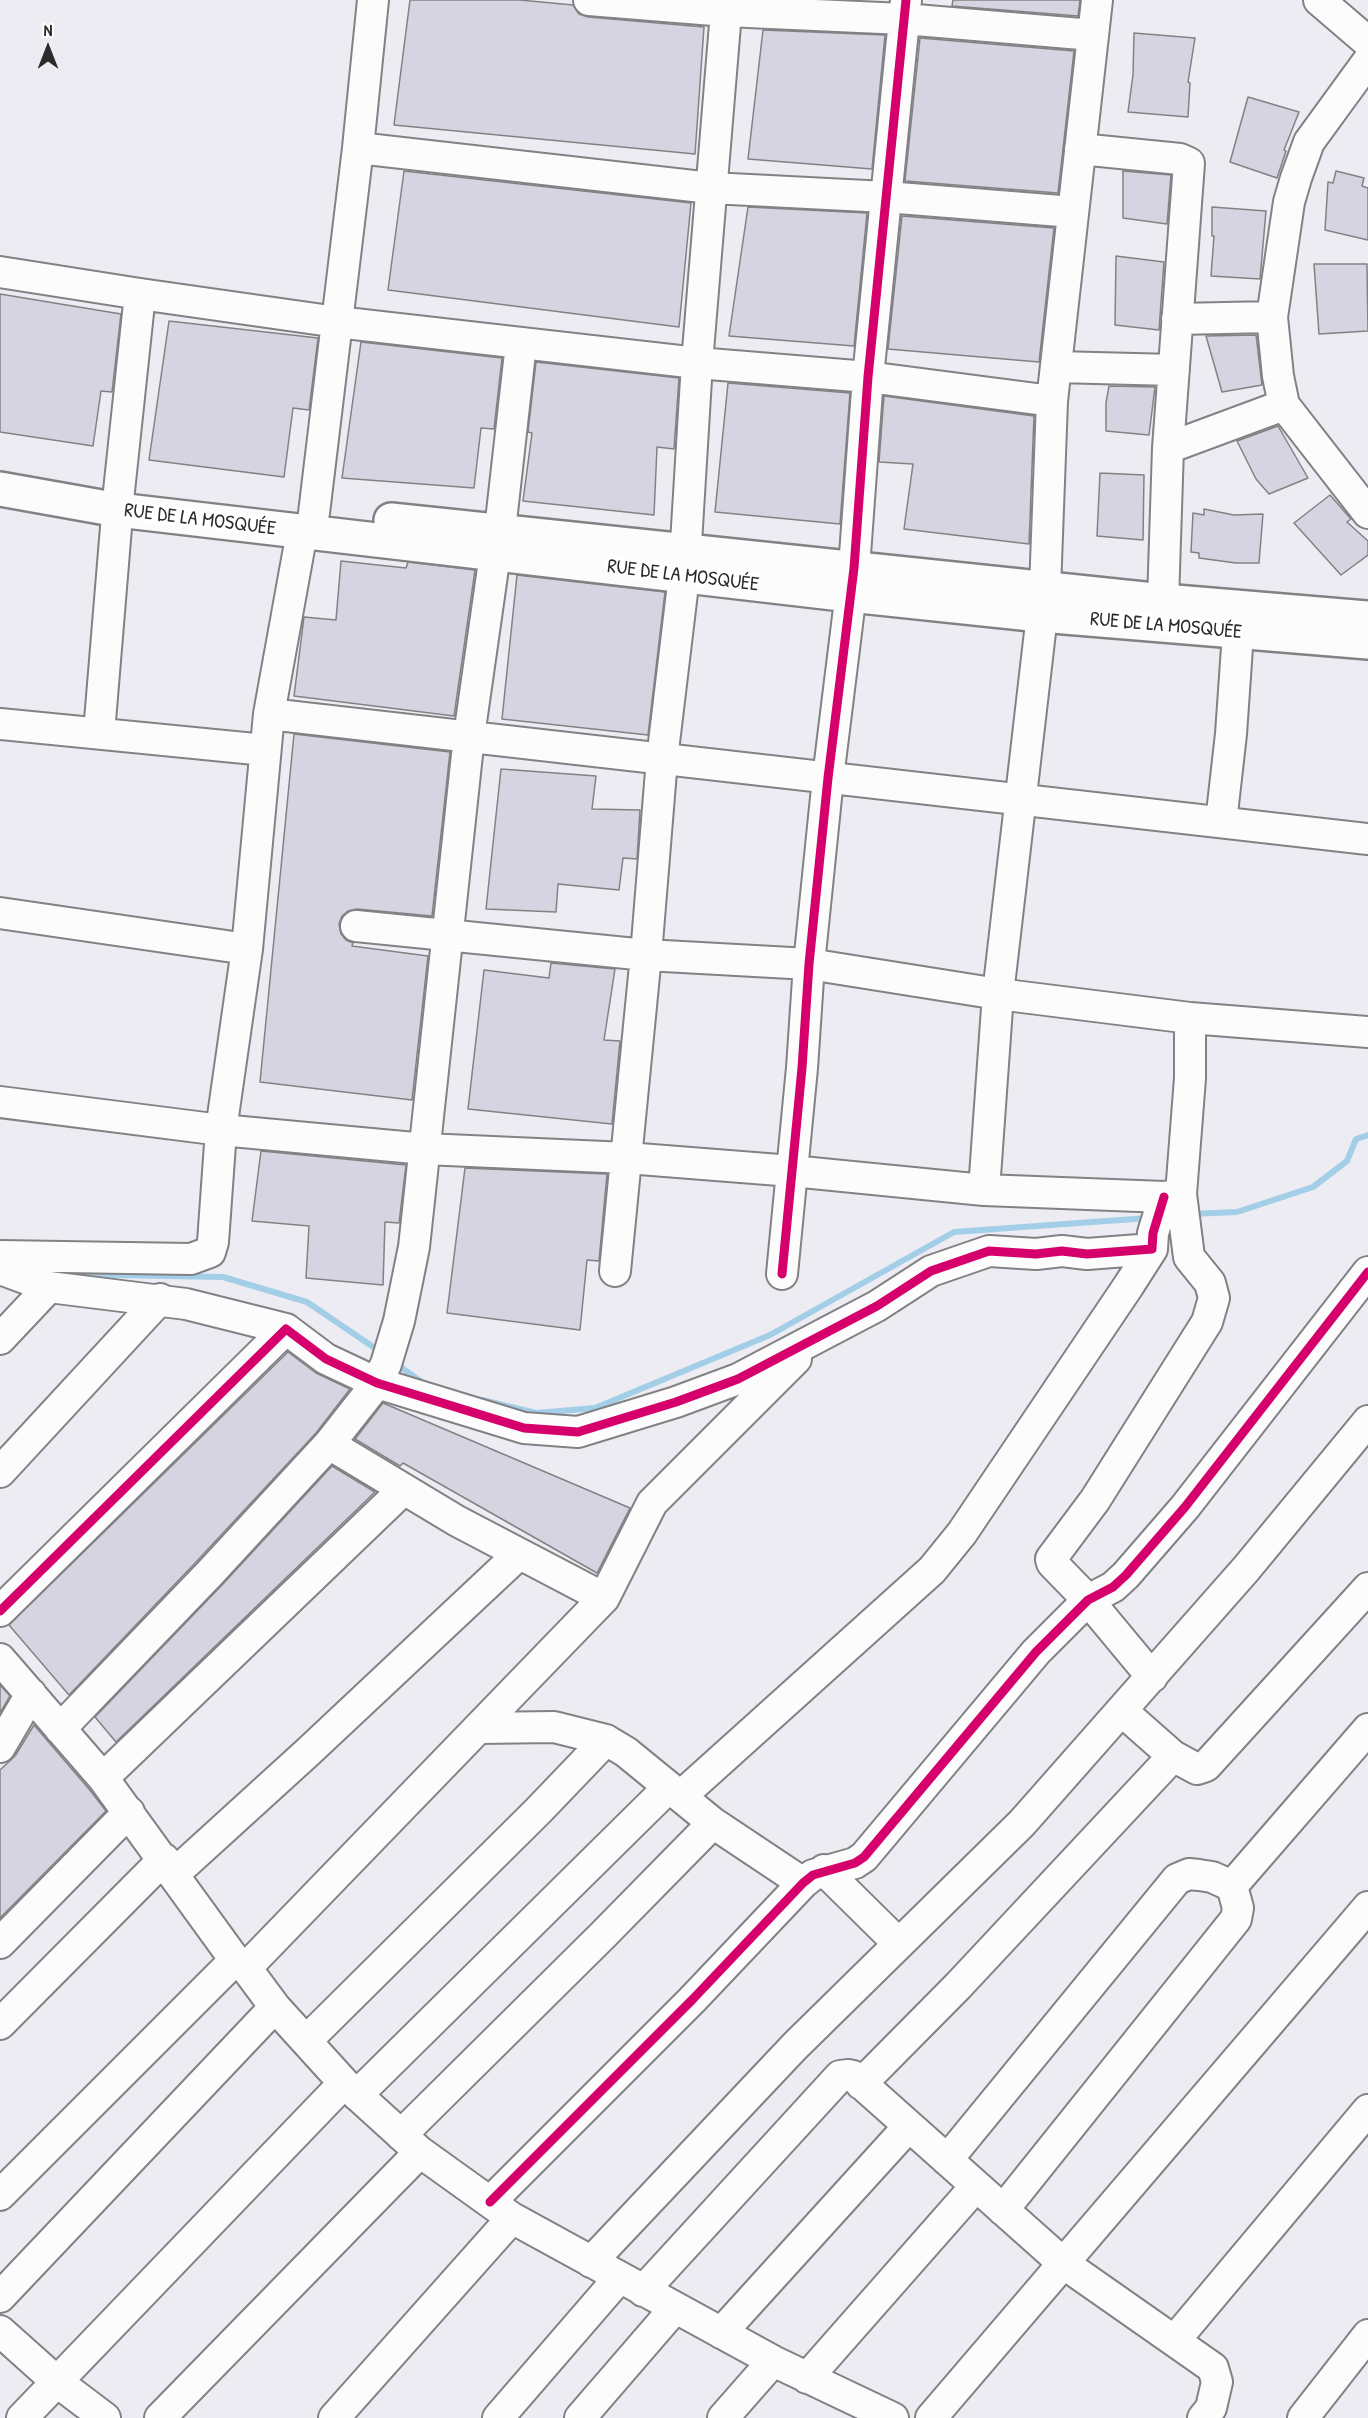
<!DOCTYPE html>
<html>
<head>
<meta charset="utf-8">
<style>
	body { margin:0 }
	#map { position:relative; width:1368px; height:2418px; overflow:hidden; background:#edecf2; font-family:"Patrick Hand",sans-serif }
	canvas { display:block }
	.north { position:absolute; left:18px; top:18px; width:60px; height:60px; -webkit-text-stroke:4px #fff; paint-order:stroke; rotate:0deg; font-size:16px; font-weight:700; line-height:24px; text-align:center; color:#2b2b2b }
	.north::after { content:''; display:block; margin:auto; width:21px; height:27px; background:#2b2b2b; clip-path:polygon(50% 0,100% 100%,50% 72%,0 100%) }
</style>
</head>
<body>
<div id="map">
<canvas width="1368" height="2418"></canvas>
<div class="north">N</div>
</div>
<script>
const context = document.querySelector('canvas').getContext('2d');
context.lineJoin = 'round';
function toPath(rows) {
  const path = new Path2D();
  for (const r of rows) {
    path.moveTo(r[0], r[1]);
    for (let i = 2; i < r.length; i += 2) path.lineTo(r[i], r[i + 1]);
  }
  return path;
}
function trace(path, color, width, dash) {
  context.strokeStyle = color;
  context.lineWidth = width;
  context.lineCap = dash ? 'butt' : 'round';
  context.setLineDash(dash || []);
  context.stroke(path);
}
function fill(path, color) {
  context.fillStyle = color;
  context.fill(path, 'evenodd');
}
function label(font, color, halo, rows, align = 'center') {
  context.font = font + ' "Patrick Hand",sans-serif';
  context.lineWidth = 6;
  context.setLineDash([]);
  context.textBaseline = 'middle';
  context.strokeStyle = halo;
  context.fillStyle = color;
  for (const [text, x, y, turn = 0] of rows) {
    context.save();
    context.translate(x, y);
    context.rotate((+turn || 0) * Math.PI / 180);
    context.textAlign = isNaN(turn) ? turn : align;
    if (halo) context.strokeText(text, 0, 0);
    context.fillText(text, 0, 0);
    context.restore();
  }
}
const stream = toPath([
	[1191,1214,1237,1212,1313,1187,1347,1161,1356,1139,1368,1135],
	[61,1274,223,1277,307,1302,382,1353],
	[395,1363,423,1383],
	[482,1400,536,1413,595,1408,770,1335,954,1232,1148,1218]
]);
const building = toPath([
	[410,0,520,0,573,5,579,14,588,17,704,27,695,154,394,125,410,0],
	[953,0,1080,0,1078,16,952,6,953,0],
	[763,30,885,35,872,169,748,159,763,30],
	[1134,33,1195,38,1188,82,1190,83,1188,117,1128,112,1133,75,1134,33],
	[920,38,1074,51,1058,193,905,181,920,38],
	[1248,97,1299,112,1284,150,1286,151,1277,178,1230,162,1248,97],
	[404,171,691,203,679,327,388,290,404,171],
	[1123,171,1171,175,1167,224,1123,218,1123,171],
	[1336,171,1364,178,1362,186,1368,188,1368,240,1325,230,1328,182,1333,183,1336,171],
	[748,207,867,213,854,346,729,336,748,207],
	[1212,207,1266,211,1260,279,1211,276,1214,236,1212,236,1212,207],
	[902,216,1054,228,1039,362,888,349,902,216],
	[1116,256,1164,262,1159,330,1115,325,1116,256],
	[1314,264,1367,264,1368,331,1319,334,1314,264],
	[0,294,121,314,112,392,101,391,93,446,0,432,0,294],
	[169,321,318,338,309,410,293,408,284,477,149,460,169,321],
	[1256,335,1262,385,1222,392,1206,336,1256,335],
	[361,342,502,358,494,429,481,428,474,488,342,478,361,342],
	[536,362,679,378,674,449,657,447,654,515,523,501,532,433,528,432,536,362],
	[728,383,850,393,840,524,715,512,728,383],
	[1109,386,1155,387,1149,435,1106,431,1106,403,1109,386],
	[884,396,1034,416,1029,544,904,529,913,464,879,462,884,396],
	[1278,426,1308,478,1269,494,1256,479,1237,441,1278,426],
	[1100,473,1144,475,1143,540,1097,536,1100,473],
	[1330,495,1351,519,1347,522,1368,541,1368,555,1341,575,1294,523,1330,495],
	[1204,509,1234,515,1263,514,1259,563,1236,563,1199,558,1199,553,1191,552,1193,513,1204,515,1204,509],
	[341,561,406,568,408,562,475,570,454,716,294,696,304,617,336,620,341,561],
	[517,575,665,592,648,735,502,719,517,575],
	[294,734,450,752,432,916,357,909,348,911,342,916,339,924,341,934,346,940,353,943,352,946,428,956,412,1100,260,1082,294,734],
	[501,769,596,776,592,809,640,810,637,859,623,858,619,890,558,884,556,912,486,909,501,769],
	[551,963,615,969,604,1040,620,1041,612,1124,468,1109,484,970,549,978,551,963],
	[261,1151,406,1165,399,1223,385,1222,383,1285,306,1278,309,1226,252,1221,261,1151],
	[465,1168,607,1174,599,1261,587,1260,580,1330,447,1313,465,1168],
	[288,1352,316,1373,350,1389,316,1433,197,1561,69,1695,9,1625,288,1352],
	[383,1403,630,1508,597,1573,403,1463,400,1466,355,1439,383,1403],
	[332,1466,375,1492,116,1742,95,1717,222,1585,332,1466],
	[0,1685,10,1696,0,1713,0,1685],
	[34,1725,89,1789,106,1811,0,1918,0,1770,15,1756,34,1725]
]);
const minor = toPath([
	[589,0,726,11,904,19,1093,35],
	[1319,0,1368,42],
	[1368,61,1309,142,1296,178,1289,202,1272,317,1278,376,1284,405,1368,513],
	[358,148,711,188,886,197,1073,212],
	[1080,149,1180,159,1189,163,1168,448,1163,601],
	[0,272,140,294,337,322,697,363,868,377,1052,401],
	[1177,319,1272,317],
	[1056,367,1174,370],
	[1168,448,1284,405],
	[314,513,358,148,373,0],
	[500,530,521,344],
	[269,714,1368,839],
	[0,724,265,750],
	[99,733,119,491,140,294],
	[1221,822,1231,734,1238,633],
	[0,913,247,949],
	[356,926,646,955,809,964,998,994,1190,1018,1368,1032],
	[0,1102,221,1130,425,1149,627,1158,792,1171,984,1190,1164,1197,1181,1194],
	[984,1190,998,994,1045,589,1052,401,1097,0],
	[0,1256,191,1259,210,1252,213,1242,221,1130,247,949,269,714,302,532],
	[0,1269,49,1287,186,1304,286,1329],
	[615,1271,646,955,662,759,684,576,697,363,727,0],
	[782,1274,802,1068,809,964,828,778,854,568,868,377,906,0],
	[0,1339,49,1287],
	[329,1444,457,1521,604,1598],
	[0,1472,160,1299],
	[0,1611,286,1329,326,1359,377,1383,524,1428,578,1432,676,1402,738,1379,877,1306,931,1271,989,1251,1036,1254,1062,1251,1087,1254,1152,1249,1153,1233,1164,1197],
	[0,1659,103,1778,235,1960,246,1968,275,2007,344,2083,420,2152,512,2218,773,2361,893,2418],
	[1152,1677,1088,1600,1052,1563,1051,1559,1095,1500,1207,1322,1214,1298,1210,1283,1189,1257,1181,1194,1190,1078,1190,1018],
	[1122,1711,1173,1756,1197,1769,1206,1766,1368,1588],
	[480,1728,554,1727,606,1740,626,1752,713,1823,803,1883],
	[60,1729,210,1573,329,1444,377,1383,386,1364,399,1321,414,1247,469,736,495,554],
	[0,1747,31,1694],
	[103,1778,404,1489],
	[681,1796,932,1570,962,1533,1129,1285,1152,1249],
	[824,1870,899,1944],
	[174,1874,308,1752,519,1554],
	[1232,1886,1368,1729],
	[0,1943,129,1812],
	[246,1968,604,1598,652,1503,796,1359],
	[0,2024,164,1859],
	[306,2041,538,1811,606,1740],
	[861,2084,958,1986,1173,1756],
	[357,2095,669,1787],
	[401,2135,603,1935,713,1823],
	[947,2160,1177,1879,1189,1874,1199,1875,1212,1877,1232,1886,1238,1908,1236,1919,1003,2210],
	[0,2195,235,1960],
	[490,2202,692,2000,803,1883,813,1875,855,1863,864,1857,1036,1652,1088,1600,1113,1587,1126,1575,1185,1507,1368,1272],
	[591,2262,795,2046,1022,1823,1246,1569,1368,1421],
	[643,2291,840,2076,848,2075,853,2076,1063,2263,1213,2368,1217,2382,1211,2408,1203,2418],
	[0,2297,275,2007],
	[0,2331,56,2381,105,2418],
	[721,2333,909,2126],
	[1175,2340,1368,2110],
	[807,2378,976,2186],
	[22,2418,344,2083],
	[160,2418,420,2152],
	[334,2418,512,2218],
	[498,2418,619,2278],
	[580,2418,675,2308],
	[723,2418,773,2361],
	[931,2418,1368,1907],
	[1303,2418,1368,2335]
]);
const major = toPath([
	[0,489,118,510,850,595,1041,615,1368,642],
	[391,520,1163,601,1368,618]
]);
const cycleway = toPath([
	[782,1274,802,1068,809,964,828,778,854,568,868,377,906,0],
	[0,1611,286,1329,326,1359,377,1383,524,1428,578,1432,676,1402,738,1379,877,1306,931,1271,989,1251,1036,1254,1062,1251,1087,1254,1152,1249,1153,1233,1164,1197],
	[490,2202,692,2000,803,1883,813,1875,855,1863,864,1857,1036,1652,1088,1600,1113,1587,1126,1575,1185,1507,1368,1272]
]);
const streetNames = [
	["RUE DE LA MOSQUÉE",200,520,7],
	["RUE DE LA MOSQUÉE",683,576,7],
	["RUE DE LA MOSQUÉE",1166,626,5]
];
trace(stream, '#a2cee7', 6);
fill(building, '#d6d4e0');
trace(building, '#828285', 1.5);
trace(minor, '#828285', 34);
trace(major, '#828285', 38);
trace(minor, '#fcfcfd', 30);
trace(major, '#fcfcfd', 33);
trace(cycleway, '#d6006c', 9);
label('20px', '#2b2b2b', '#fff', streetNames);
</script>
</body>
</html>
